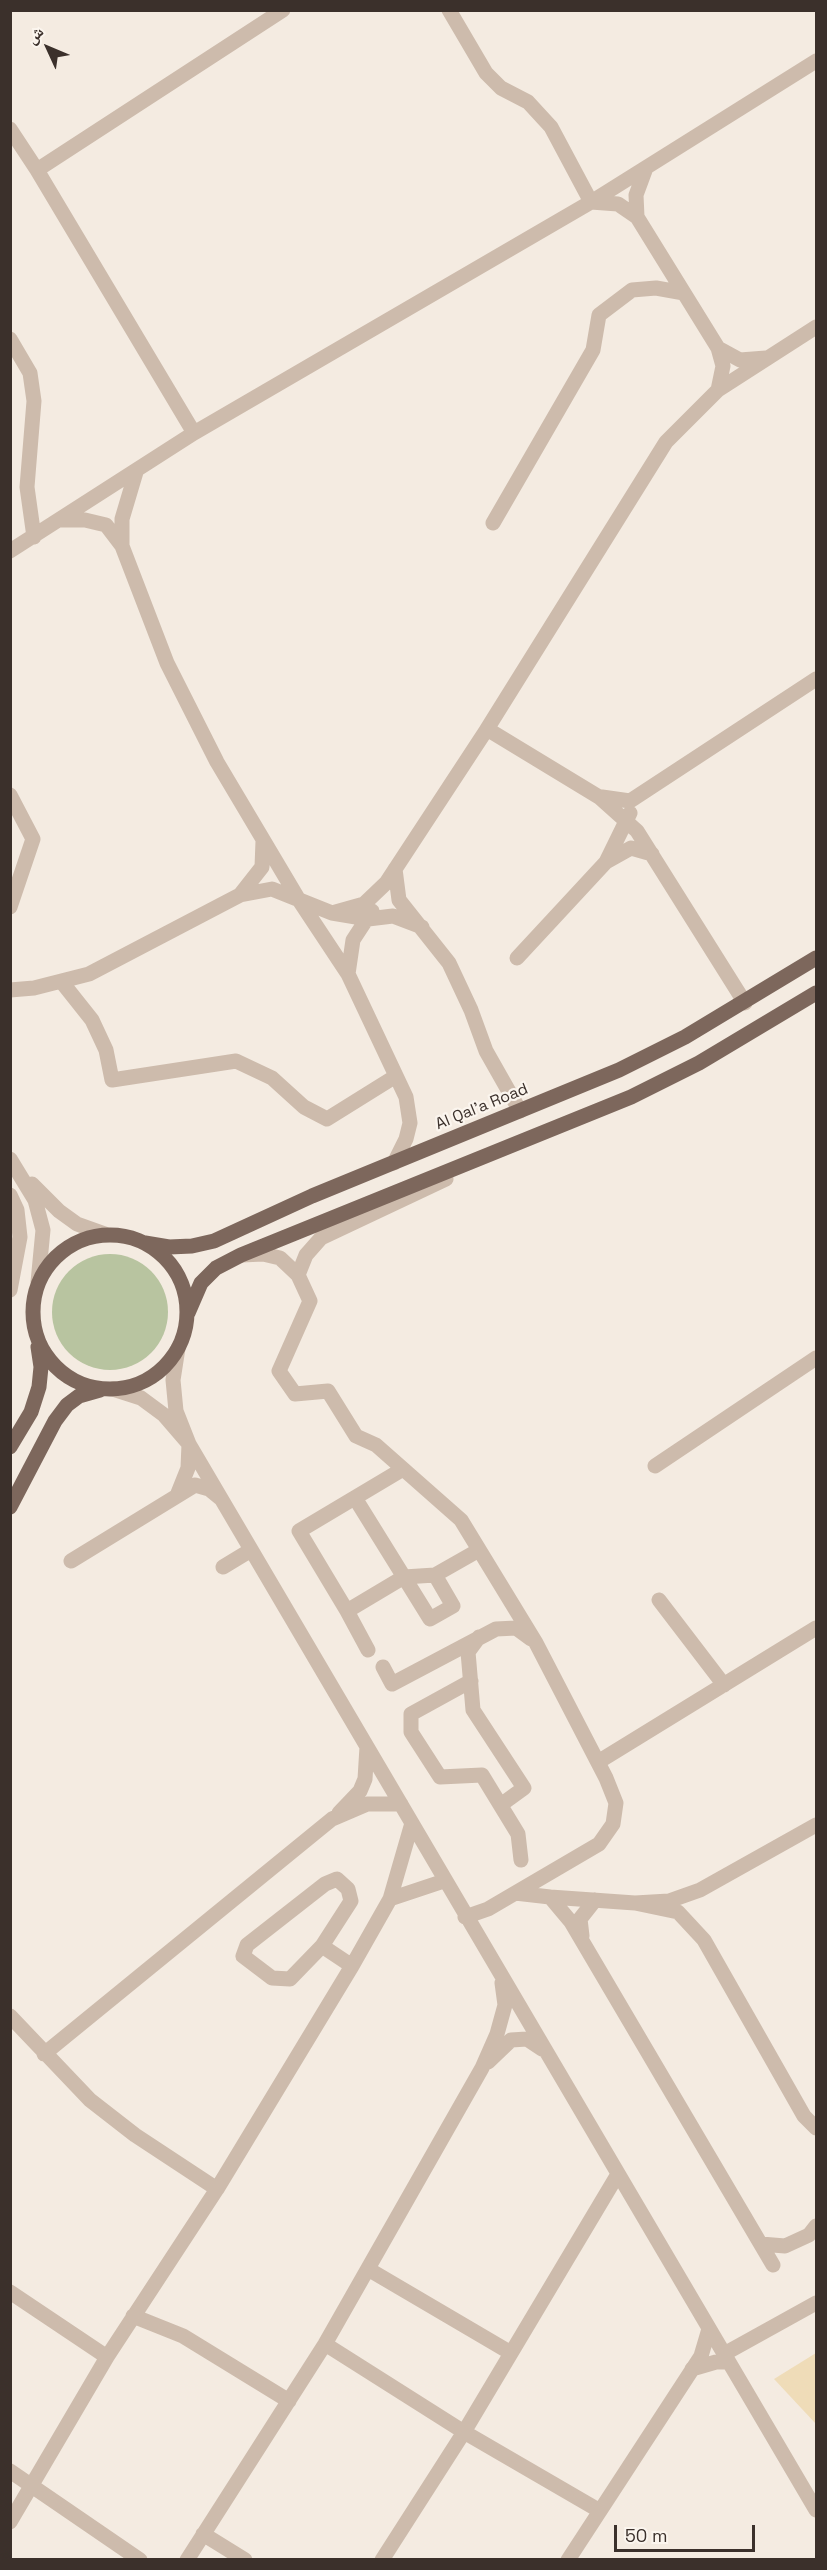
<!DOCTYPE html>
<html>
<head>
<meta charset="utf-8">
<style>
	body { margin:0 }
	#map { position:relative; width:827px; height:2570px; overflow:hidden; background:#f4ebe1; font-family:"Space Grotesk","Noto Naskh Arabic",sans-serif }
	canvas { display:block }
	.frame { position:absolute; inset:0; border:12px solid #3b302b; pointer-events:none }
	.north { position:absolute; left:18px; top:18px; width:60px; height:60px; -webkit-text-stroke:4px #fbf5ee; paint-order:stroke; rotate:314deg; font-size:16px; font-weight:700; line-height:24px; text-align:center; color:#3b302b }
	.north::after { content:''; display:block; margin:auto; width:21px; height:27px; background:#3b302b; clip-path:polygon(50% 0,100% 100%,50% 72%,0 100%) }
	.scale { position:absolute; left:614px; top:2525px; width:141px; height:27px; box-sizing:border-box; border:3px solid #3b302b; border-top:0; padding-left:8px; font-size:18px; line-height:21px; white-space:nowrap; color:#3b302b; -webkit-text-stroke:4px #fbf5ee; paint-order:stroke }
</style>
</head>
<body>
<div id="map">
<canvas width="827" height="2570"></canvas>
<div class="frame"></div>
<div class="north">ش</div>
<div class="scale">50 m</div>
</div>
<script>
const context = document.querySelector('canvas').getContext('2d');
context.lineJoin = 'round';
function fill(path, color) {
  context.fillStyle = color;
  context.fill(path, 'evenodd');
}
function toPath(rows) {
  const path = new Path2D();
  for (const r of rows) {
    if (r.length === 3) {
      path.moveTo(r[0] + r[2], r[1]);
      path.arc(r[0], r[1], r[2], 0, 2 * Math.PI);
      continue;
    }
    path.moveTo(r[0], r[1]);
    for (let i = 2; i < r.length; i += 2) path.lineTo(r[i], r[i + 1]);
  }
  return path;
}
function trace(path, color, width, dash) {
  context.strokeStyle = color;
  context.lineWidth = width;
  context.lineCap = dash ? 'butt' : 'round';
  context.setLineDash(dash || []);
  context.stroke(path);
}
function label(font, color, halo, rows, align = 'center') {
  context.font = font + ' "Space Grotesk",sans-serif';
  context.lineWidth = 4.5;
  context.setLineDash([]);
  context.textBaseline = 'middle';
  context.strokeStyle = halo;
  context.fillStyle = color;
  for (const [text, x, y, turn = 0] of rows) {
    context.save();
    context.translate(x, y);
    context.rotate((+turn || 0) * Math.PI / 180);
    context.textAlign = isNaN(turn) ? turn : align;
    if (halo) context.strokeText(text, 0, 0);
    context.fillText(text, 0, 0);
    context.restore();
  }
}
const green = toPath([
	[110,1312,58]
]);
const sand = toPath([
	[816,2353,816,2424,774,2379]
]);
const minor = toPath([
	[449,10,486,73,501,88,528,102,551,127,591,202,618,204,637,217,718,348,723,366,718,390],
	[10,129,37,170,283,10],
	[37,170,194,433],
	[637,217,636,195,646,168],
	[10,339,30,373,34,401,27,487,34,537],
	[718,348,740,360,766,358],
	[62,520,85,520,106,525,122,546,167,663,217,762,299,900,348,974,406,1097,410,1123,406,1139,394,1163],
	[493,523,593,350,599,315,632,290,656,288,684,293],
	[122,546,122,519,136,472],
	[10,551,194,433,591,202,816,61],
	[487,729,599,797,637,831,745,1003],
	[10,795,33,839,10,907],
	[602,797,630,801,816,679],
	[606,862,631,848,652,854],
	[395,869,399,900,449,963,471,1010,486,1051,520,1111],
	[240,895,262,867,263,841],
	[332,913,364,904,386,883,487,729,666,442,718,390,816,327],
	[517,958,606,862,630,813],
	[348,974,353,940,372,911],
	[61,981,92,1020,106,1050,112,1080,236,1061,272,1078,304,1107,327,1119,396,1076],
	[10,990,34,988,89,974,240,895,272,889,332,913,368,919,393,916,422,927],
	[10,1159,35,1200,43,1230,38,1282],
	[32,1184,59,1211,77,1224,105,1234],
	[10,1195,17,1210,20,1237,10,1290],
	[242,1255,263,1254,280,1258,298,1275,310,1301,279,1371,295,1394,328,1391,356,1436,376,1445,461,1520,536,1643,606,1778,616,1803,613,1824,599,1844,488,1909,465,1917],
	[298,1275,306,1255,321,1238,446,1179],
	[113,1389,141,1398,164,1415,189,1444,816,2510],
	[655,1466,816,1358],
	[178,1493,188,1468,189,1444,176,1411,173,1380,178,1348],
	[355,1498,430,1619,453,1606,435,1575,479,1550],
	[71,1561,195,1485,209,1489,220,1498],
	[223,1567,251,1550],
	[659,1600,724,1685],
	[347,1611,299,1531,403,1469],
	[479,1637,468,1652,473,1710,524,1788,502,1804],
	[368,1650,347,1611,404,1577,435,1575],
	[383,1667,392,1684,496,1629,516,1628,531,1639],
	[471,1681,411,1714,411,1732,440,1777,482,1775,518,1834,521,1860],
	[598,1762,816,1628],
	[339,1813,360,1791,365,1779,367,1747],
	[816,1825,700,1890,669,1901,635,1903,678,1912,704,1940,804,2116,816,2128],
	[515,1893,550,1897],
	[390,1899,444,1881],
	[635,1903,550,1897,571,1922,773,2265],
	[582,1936,580,1919,595,1900],
	[322,1946,290,1979,272,1978,243,1956,247,1945,325,1884,337,1879,348,1889,351,1901,322,1946,352,1966],
	[10,2016,90,2100,135,2135,217,2189],
	[44,2054,332,1819,367,1804,401,1804],
	[488,2062,511,2040,527,2039,542,2049],
	[761,2244,785,2246,809,2235,816,2226],
	[368,2269,511,2353],
	[10,2292,107,2357,10,2522],
	[133,2316,183,2336,289,2401],
	[325,2344,464,2432,600,2511],
	[724,2354,816,2303],
	[107,2357,217,2189,352,1966,390,1899,412,1823],
	[692,2369,716,2362,728,2362],
	[10,2471,140,2560],
	[203,2534,245,2560],
	[187,2560,325,2344,482,2068,497,2034,505,2005,502,1983],
	[382,2560,464,2432,618,2174],
	[568,2560,701,2356,709,2329]
]);
const major = toPath([
	[110,1312,77],
	[145,1243,169,1247,192,1246,214,1241,312,1196,619,1070,685,1037,816,958],
	[188,1313,201,1283,216,1268,241,1255,631,1097,699,1063,816,993],
	[10,1447,31,1412,39,1387,41,1367,38,1347],
	[10,1507,55,1421,67,1405,79,1396,100,1390]
]);
const streetNames = [
	["Al Qal'a Road",482,1107,-22]
];
fill(green, '#b8c4a0');
fill(sand, '#efdcb8');
trace(minor, '#cdbbac', 15);
trace(major, '#7d675c', 15);
label('16px', '#3b302b', '#fbf5ee', streetNames);
</script>
</body>
</html>
